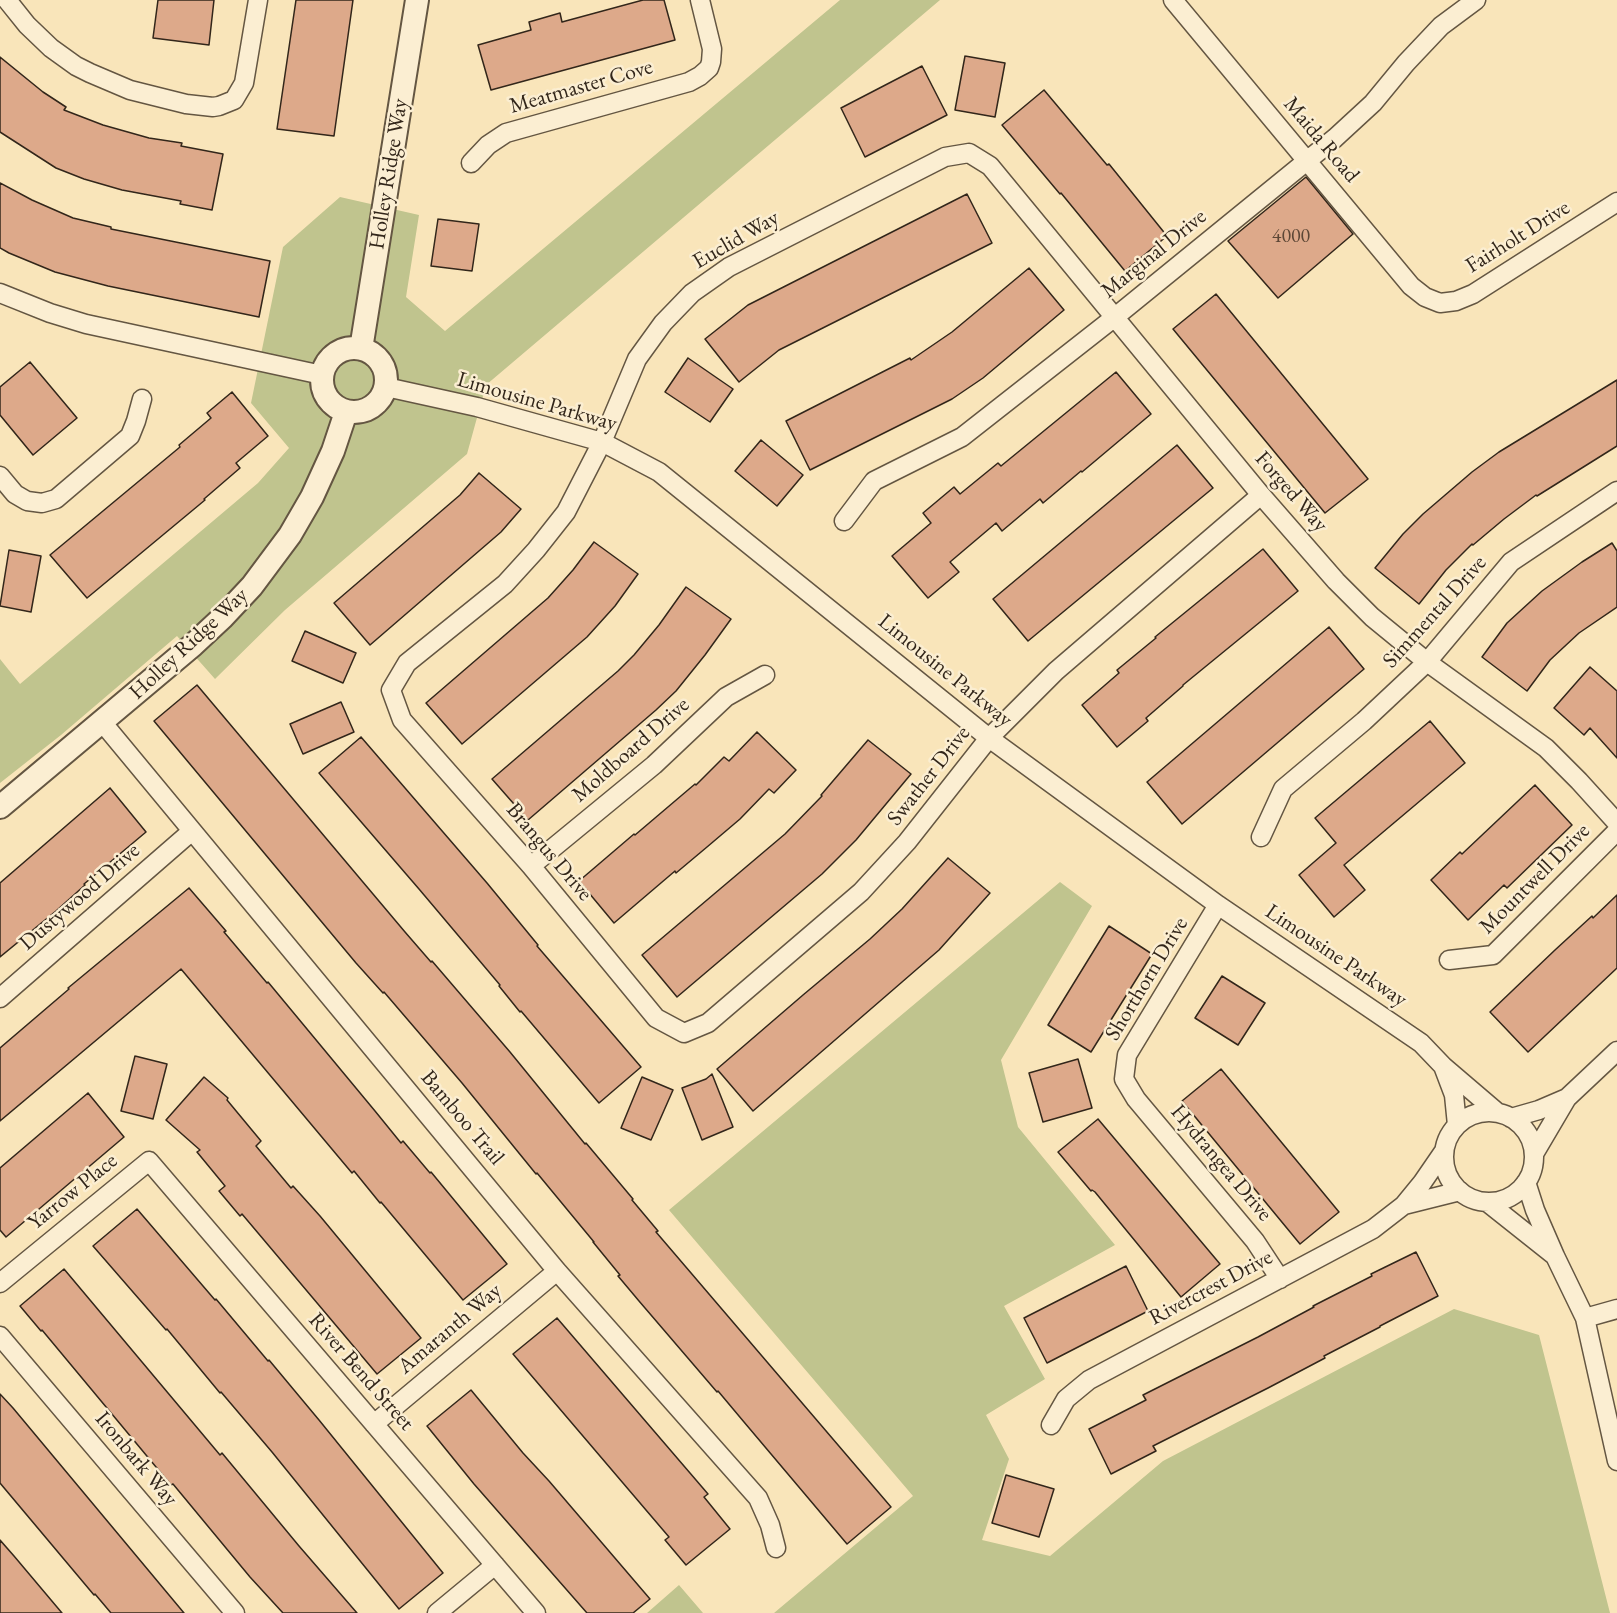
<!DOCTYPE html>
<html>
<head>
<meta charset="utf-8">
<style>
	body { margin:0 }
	canvas { display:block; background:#f9e5ba }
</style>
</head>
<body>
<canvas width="1617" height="1613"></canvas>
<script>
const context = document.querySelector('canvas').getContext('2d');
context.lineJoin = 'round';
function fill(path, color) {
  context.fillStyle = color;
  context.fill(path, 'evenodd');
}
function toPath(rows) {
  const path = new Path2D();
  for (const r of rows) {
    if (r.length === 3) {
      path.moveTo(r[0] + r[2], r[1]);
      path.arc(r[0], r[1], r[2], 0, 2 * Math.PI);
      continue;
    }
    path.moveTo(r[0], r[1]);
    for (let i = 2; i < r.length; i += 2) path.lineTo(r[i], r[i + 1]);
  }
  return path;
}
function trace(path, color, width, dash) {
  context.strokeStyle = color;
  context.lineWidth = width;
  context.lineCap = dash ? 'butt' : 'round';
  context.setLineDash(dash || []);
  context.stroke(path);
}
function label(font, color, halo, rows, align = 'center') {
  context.font = font + ' "EB Garamond",serif';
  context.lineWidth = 5;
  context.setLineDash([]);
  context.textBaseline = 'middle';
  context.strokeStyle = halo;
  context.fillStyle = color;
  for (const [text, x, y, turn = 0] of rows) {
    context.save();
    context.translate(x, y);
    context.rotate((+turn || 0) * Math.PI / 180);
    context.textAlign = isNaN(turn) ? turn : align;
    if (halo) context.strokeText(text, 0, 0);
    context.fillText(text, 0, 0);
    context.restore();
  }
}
const green = toPath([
	[840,0,940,0,486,385,467,454,285,610,215,679,177,636,61,735,0,783,0,659,20,684,258,483,289,448,251,403,283,247,340,197,419,215,406,297,445,331],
	[1060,882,1092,906,1001,1060,1018,1127,1115,1245,1004,1306,1045,1379,986,1415,1009,1459,982,1540,1050,1556,1163,1461,1454,1309,1539,1335,1610,1613,774,1613,913,1496,669,1210],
	[679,1585,703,1613,647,1613]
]);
const building = toPath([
	[158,0,214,0,209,45,153,38,158,0],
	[296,0,353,0,334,136,277,129,296,0],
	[643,0,664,0,675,40,491,90,478,45,531,30,529,22,560,13,562,22,643,0],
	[965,56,1005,63,995,117,955,110,965,56],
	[0,57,43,92,66,107,64,110,103,125,149,138,182,143,181,146,223,154,212,210,180,204,181,201,122,190,84,179,56,168,0,132,0,57],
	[922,66,947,115,865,157,841,108,922,66],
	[1044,90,1107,165,1109,164,1167,236,1125,271,1061,193,1060,194,1002,125,1044,90],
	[1306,177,1353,234,1278,298,1228,241,1306,177],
	[0,183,32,200,73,218,111,227,111,229,270,261,259,317,108,286,55,272,9,253,0,248,0,183],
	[967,194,992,243,779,350,739,382,705,339,748,305,967,194],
	[438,219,479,224,472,271,431,266,438,219],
	[1029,268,1064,310,983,378,952,399,810,470,786,421,910,358,911,360,952,332,1029,268],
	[1216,294,1368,479,1325,513,1173,329,1216,294],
	[688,358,733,389,710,422,665,392,688,358],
	[30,362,77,418,33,455,0,415,0,387,30,362],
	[1116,372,1151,414,1082,472,1081,471,1043,503,1040,499,1002,531,996,523,950,562,959,572,928,598,892,556,931,523,923,513,954,487,960,494,998,463,1001,466,1116,372],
	[1617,380,1617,446,1537,496,1536,495,1504,519,1473,545,1472,544,1446,570,1419,604,1375,568,1403,534,1423,514,1472,472,1499,452,1617,380],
	[232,392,268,436,236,463,240,468,204,499,205,500,87,598,50,555,180,447,179,445,211,418,207,413,232,392],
	[761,440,803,475,777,506,735,471,761,440],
	[1177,445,1213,488,1028,641,993,599,1177,445],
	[479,473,521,509,501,532,370,645,334,603,460,495,479,473],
	[594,542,638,574,615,606,587,637,462,744,426,703,548,598,573,570,594,542],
	[1612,543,1617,551,1617,607,1579,633,1550,660,1527,691,1482,657,1507,623,1542,591,1582,562,1612,543],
	[1263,549,1298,591,1183,685,1183,686,1146,718,1148,721,1117,747,1082,705,1119,673,1117,670,1156,638,1155,637,1263,549],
	[9,550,41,556,31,612,0,606,9,550],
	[686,587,731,619,705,655,676,691,656,710,528,820,492,779,618,671,634,655,659,625,686,587],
	[1329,627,1364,669,1182,824,1147,782,1329,627],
	[305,631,356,653,343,683,292,661,305,631],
	[1590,667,1617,691,1617,758,1590,728,1584,735,1554,708,1590,667],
	[197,685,405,932,431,962,432,961,510,1052,585,1144,586,1143,633,1199,632,1200,658,1231,656,1232,891,1507,847,1544,744,1422,718,1391,717,1392,639,1301,618,1276,620,1275,593,1242,594,1242,537,1173,536,1174,462,1083,384,992,383,993,356,963,154,721,197,685],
	[341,702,354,732,303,754,290,724,341,702],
	[1430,721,1465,763,1344,865,1365,890,1334,917,1299,875,1336,843,1315,818,1430,721],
	[757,732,796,770,774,793,769,789,740,819,707,847,676,873,675,871,614,923,579,881,634,834,635,835,695,784,696,785,724,757,729,761,757,732],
	[361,737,487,883,538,945,537,946,641,1067,599,1103,521,1011,520,1012,499,986,500,985,419,889,319,773,361,737],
	[868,740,911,774,856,840,822,874,677,997,642,955,785,834,822,796,821,795,868,740],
	[1535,785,1572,825,1507,888,1504,885,1468,920,1431,880,1460,852,1462,854,1535,785],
	[110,788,146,832,84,884,85,885,56,911,0,957,0,883,110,788],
	[948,858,990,893,939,950,753,1111,717,1069,803,995,870,939,902,909,948,858],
	[189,888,226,931,224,932,267,983,268,982,375,1111,401,1143,403,1141,430,1173,431,1172,507,1264,463,1300,381,1202,380,1203,354,1171,352,1173,181,969,0,1121,0,1048,69,989,68,988,189,888],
	[1617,895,1617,968,1528,1052,1490,1012,1555,950,1592,916,1593,918,1617,895],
	[1109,926,1152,954,1091,1052,1048,1025,1109,926],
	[1222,976,1265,1003,1238,1045,1195,1018,1222,976],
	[135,1056,167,1064,153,1119,121,1111,135,1056],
	[1078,1059,1092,1108,1043,1122,1029,1073,1078,1059],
	[1221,1069,1339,1212,1300,1244,1182,1101,1221,1069],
	[712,1074,733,1127,702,1140,682,1088,706,1079,712,1074],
	[204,1077,228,1098,227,1100,261,1141,256,1146,291,1188,293,1186,320,1216,421,1338,377,1374,242,1214,240,1216,219,1191,225,1186,197,1152,200,1150,166,1120,204,1077],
	[642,1077,673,1090,651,1140,621,1128,642,1077],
	[88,1093,124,1137,6,1237,0,1230,0,1168,88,1093],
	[1098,1119,1220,1264,1181,1297,1095,1192,1092,1190,1091,1191,1058,1152,1098,1119],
	[137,1209,215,1300,216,1299,268,1361,269,1360,319,1420,443,1573,399,1609,272,1452,221,1392,220,1393,167,1329,166,1330,93,1246,137,1209],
	[1416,1252,1438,1296,1380,1326,1380,1327,1324,1356,1325,1358,1268,1388,1153,1446,1156,1451,1111,1474,1089,1429,1146,1400,1143,1395,1258,1337,1314,1307,1313,1306,1372,1276,1371,1274,1416,1252],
	[1126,1266,1148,1311,1047,1363,1024,1318,1126,1266],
	[64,1269,220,1455,222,1453,299,1546,357,1613,283,1613,250,1577,173,1484,171,1485,42,1330,41,1331,20,1306,64,1269],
	[557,1318,708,1494,704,1497,730,1529,686,1565,665,1540,669,1537,513,1354,557,1318],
	[471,1390,523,1453,549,1481,650,1599,633,1613,587,1613,474,1484,427,1426,471,1390],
	[0,1394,13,1408,184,1613,111,1613,95,1594,94,1595,0,1483,0,1394],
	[1006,1475,1054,1489,1039,1537,992,1523,1006,1475],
	[0,1540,14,1556,62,1613,0,1613,0,1540]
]);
const minor = toPath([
	[7,0,27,25,51,48,76,66,90,73,130,90,186,104,213,107,219,106,234,100,244,83,258,0],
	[1173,0,1411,286,1425,297,1440,303,1456,301,1473,294,1617,202],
	[471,163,488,145,506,133,689,82,700,76,709,68,711,62,712,49,700,0],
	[0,293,50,313,86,324,322,375],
	[386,387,477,407,602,442,659,472,989,738,1218,905,1421,1043,1443,1066],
	[0,476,15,494,27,501,42,503,56,499,130,436,136,421,142,399],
	[1261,495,1056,671,989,738,907,842,861,892,708,1023,684,1033,656,1018,531,866,402,720,391,690,407,663,505,584,536,550,566,512,602,442,637,359,663,323,692,293,729,267,945,157,969,153,990,166,1261,495,1336,581,1372,617,1427,662,1546,748,1579,781,1617,823],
	[844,521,874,481,962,437,1115,317,1335,138,1373,103,1406,63,1441,26,1476,0],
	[102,722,557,1271,758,1498,770,1525,776,1548],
	[1261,837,1283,789,1364,721,1427,662,1511,562,1617,491],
	[531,866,654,765,726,697,765,675],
	[1218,905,1127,1055,1124,1079,1136,1099,1255,1241,1280,1279],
	[1449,960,1493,955,1617,831],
	[0,998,192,831],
	[1567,1098,1617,1051],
	[1489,1157,45],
	[1511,1118,1539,1110,1567,1098,1534,1154],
	[1457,1125,1454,1095,1443,1066,1498,1113],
	[1444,1151,1422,1183,1404,1205,1460,1191],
	[1487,1202,1555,1256,1535,1210,1526,1182],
	[1555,1256,1585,1318,1617,1461],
	[0,1283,149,1161,536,1613],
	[1585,1318,1617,1309],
	[0,1336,235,1613],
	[374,1424,557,1271],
	[1051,1425,1066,1399,1089,1380,1373,1229,1404,1205],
	[437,1613,495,1565]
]);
const tertiary = toPath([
	[354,380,32],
	[361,349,417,0],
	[0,807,193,645,222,618,252,586,290,535,312,497,333,451,346,412]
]);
const numberNames = [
	["4000",1291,237]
];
const streetNames = [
	["Meatmaster Cove",581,87,-16],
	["Maida Road",1321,140,50],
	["Holley Ridge Way",389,174,-81],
	["Fairholt Drive",1518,237,-32],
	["Euclid Way",736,240,-30],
	["Marginal Drive",1154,254,-39],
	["Limousine Parkway",537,402,16],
	["Forged Way",1291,492,49],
	["Simmental Drive",1435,612,-48],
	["Holley Ridge Way",189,644,-43],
	["Limousine Parkway",945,671,39],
	["Moldboard Drive",631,750,-41],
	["Swather Drive",929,776,-52],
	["Brangus Drive",549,852,50],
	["Mountwell Drive",1535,879,-45],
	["Dustywood Drive",80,897,-41],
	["Limousine Parkway",1336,956,34],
	["Shorthorn Drive",1147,979,-59],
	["Bamboo Trail",462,1118,50],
	["Hydrangea Drive",1221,1163,50],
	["Yarrow Place",73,1192,-39],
	["Rivercrest Drive",1211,1288,-28],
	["Amaranth Way",450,1329,-40],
	["River Bend Street",361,1372,49],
	["Ironbark Way",136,1459,50]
];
fill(green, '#c0c48e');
fill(building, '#dda98a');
trace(building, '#32261a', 1.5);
trace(minor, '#645642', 21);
trace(tertiary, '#645642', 26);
trace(minor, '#fbeed2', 18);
trace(tertiary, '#fbeed2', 22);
label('20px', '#5d4736', null, numberNames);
label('22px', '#32261a', '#fbeed2', streetNames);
</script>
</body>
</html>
